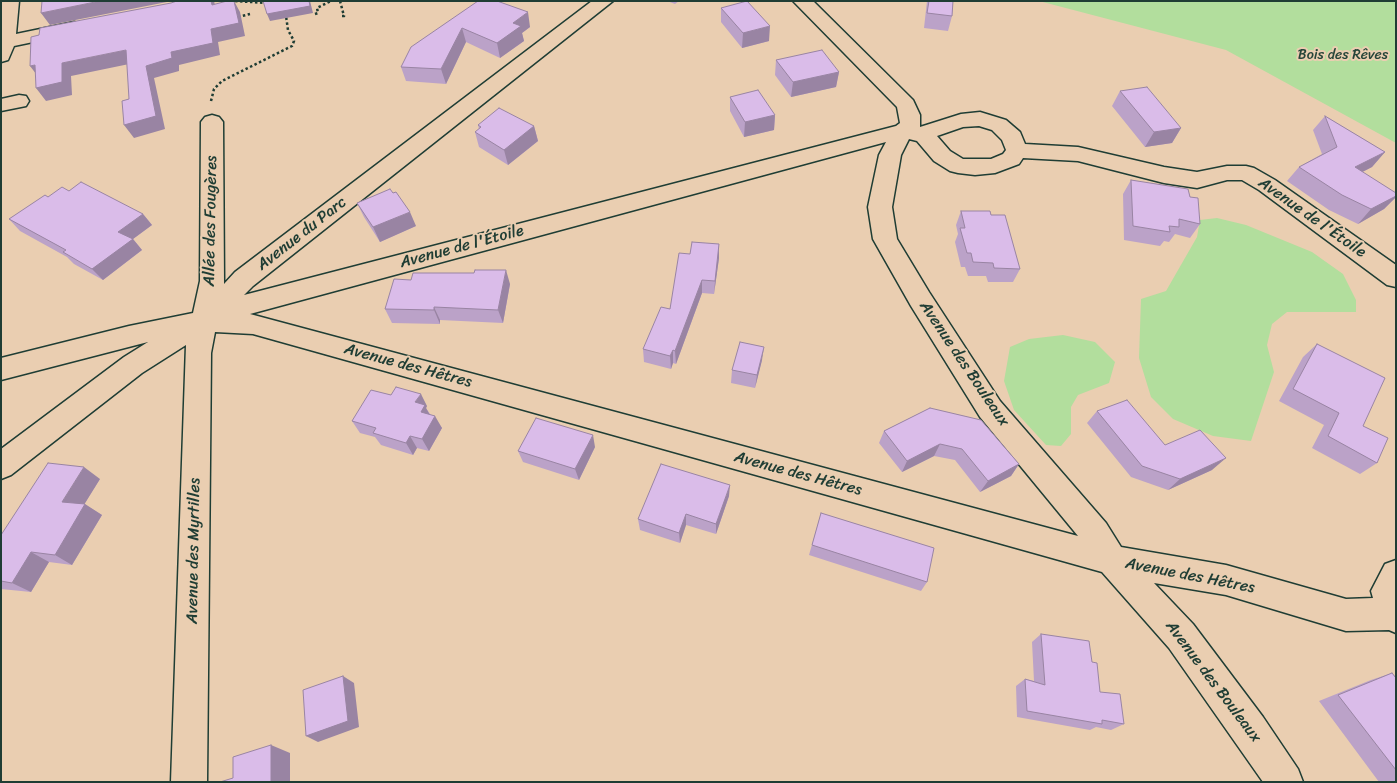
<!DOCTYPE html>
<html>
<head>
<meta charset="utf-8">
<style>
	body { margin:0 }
	#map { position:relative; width:1397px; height:783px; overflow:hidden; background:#eaceb1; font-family:Sriracha,sans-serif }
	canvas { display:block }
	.frame { position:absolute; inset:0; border:2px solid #1f3d34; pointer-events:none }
</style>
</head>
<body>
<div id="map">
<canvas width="1397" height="783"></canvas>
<div class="frame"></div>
</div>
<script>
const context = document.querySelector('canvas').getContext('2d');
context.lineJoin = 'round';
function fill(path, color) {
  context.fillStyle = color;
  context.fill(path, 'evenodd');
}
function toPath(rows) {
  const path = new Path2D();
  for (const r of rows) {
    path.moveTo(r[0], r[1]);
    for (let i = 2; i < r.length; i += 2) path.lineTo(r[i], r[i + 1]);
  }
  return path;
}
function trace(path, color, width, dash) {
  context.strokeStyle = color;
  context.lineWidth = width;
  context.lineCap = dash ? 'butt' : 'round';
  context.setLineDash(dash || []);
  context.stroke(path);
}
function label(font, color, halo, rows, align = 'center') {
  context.font = font + ' Sriracha,sans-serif';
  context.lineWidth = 4;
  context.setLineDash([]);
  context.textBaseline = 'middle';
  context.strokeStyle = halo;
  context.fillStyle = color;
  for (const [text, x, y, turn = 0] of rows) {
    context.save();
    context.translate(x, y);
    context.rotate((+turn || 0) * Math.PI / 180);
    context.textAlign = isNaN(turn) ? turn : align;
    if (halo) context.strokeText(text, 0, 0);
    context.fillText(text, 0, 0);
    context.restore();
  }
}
const green = toPath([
	[1039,1,1396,1,1396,143,1226,50],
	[1217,218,1246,225,1312,252,1343,274,1356,300,1356,312,1287,312,1272,324,1267,345,1274,372,1251,441,1213,436,1173,419,1151,397,1139,358,1141,299,1166,291,1197,237,1200,220],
	[1063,335,1095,342,1115,362,1109,383,1078,395,1071,407,1071,434,1061,446,1046,445,1014,410,1004,381,1010,347,1029,339]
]);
const path = toPath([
	[235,1,266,3],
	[340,1,344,16,342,16],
	[315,14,318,13,317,8,331,1],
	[238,17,250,14],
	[211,101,214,89,222,81,292,46,294,41,288,30,286,16]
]);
const minor = toPath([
	[1,1,19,1,16,34,74,22,81,24,83,28,81,32,14,46,8,60,1,62,1,1],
	[592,1,613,1,253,286,244,295,896,126,900,123,897,107,793,1,813,1,913,100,920,115,920,127,961,114,980,112,1006,120,1020,132,1025,144,1078,147,1164,167,1197,172,1227,166,1246,166,1254,168,1275,180,1396,265,1396,287,1387,285,1259,190,1242,180,1227,180,1197,188,1164,183,1078,161,1023,158,1019,164,995,173,975,175,958,173,950,171,934,161,917,141,909,139,901,155,892,207,897,239,929,292,1000,401,1106,523,1121,547,1226,565,1346,599,1373,598,1371,591,1385,564,1396,560,1396,633,1389,630,1346,631,1226,595,1154,583,1193,624,1263,717,1298,769,1303,782,1263,782,1169,648,1102,572,253,334,215,332,211,353,207,782,171,782,186,345,142,373,11,475,1,479,1,449,124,357,148,342,1,380,1,358,129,326,193,313,200,281,201,122,205,117,212,115,219,117,223,122,224,284,235,272,592,1],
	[979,126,992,130,1002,140,1006,150,1003,154,991,159,963,159,950,151,937,136,963,127,979,126],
	[886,142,879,155,868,207,873,239,911,306,980,417,1078,536,250,314,886,142],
	[19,95,26,96,29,101,26,106,1,111,1,99,19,95]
]);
const wall = toPath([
	[478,1,530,27,522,33,524,41,500,58,466,42,446,84,406,81,401,67],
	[667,1,679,1,675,4],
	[927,1,953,1,952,16,948,31,924,28],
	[721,8,769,41,742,48,721,22],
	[776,60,839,72,836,87,791,97,775,75],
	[1120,91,1181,128,1172,143,1145,147,1112,106],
	[730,97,775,115,774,130,744,137,730,111],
	[1325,116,1385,152,1372,167,1362,172,1396,193,1396,197,1384,209,1358,224,1329,210,1287,181,1299,167,1322,154,1313,130],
	[478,125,534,126,538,141,508,165,479,147,475,132,479,129],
	[1131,180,1190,197,1200,224,1190,238,1175,234,1169,242,1164,241,1160,246,1124,240,1123,194],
	[69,191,143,214,152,225,133,239,142,250,103,280,74,264,67,257,20,231,9,219,48,197],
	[357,203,416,226,380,242,364,217],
	[961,211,991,215,1020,269,1013,282,988,282,986,276,968,276,965,267,961,267,955,242,958,234,956,225],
	[719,244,719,258,714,294,702,293,676,364,673,363,671,369,644,362,643,349,670,309,690,254],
	[510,284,503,323,440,320,440,324,392,323,385,309],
	[1317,344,1363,426,1377,463,1360,474,1312,448,1324,425,1279,401,1303,357],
	[762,360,755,388,731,383,732,370],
	[427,406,426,408,430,414,442,428,429,451,417,448,413,455,381,445,375,437,360,433,352,421],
	[930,408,1019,464,1011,476,980,492,955,460,934,456,902,472,879,443,884,431],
	[1097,411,1165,445,1212,470,1168,490,1131,477,1087,423],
	[595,447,579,480,523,462,518,451],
	[100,479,84,504,102,515,72,565,49,562,31,592,1,589,1,535],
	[729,496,716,534,686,525,680,543,640,530,638,519],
	[821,513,927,582,921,591,809,555],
	[1041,634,1092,662,1100,692,1124,724,1111,730,1096,727,1090,730,1017,717,1016,686,1025,679,1034,681,1032,642],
	[1392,673,1396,678,1396,782,1379,782,1319,701,1371,680]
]);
const shadedWall = toPath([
	[100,1,172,1,50,25,41,13],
	[211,1,214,1,218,17,212,5],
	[234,1,240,12,245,36,218,42,220,55,179,65,179,71,154,78,165,129,134,138,124,125,146,66,171,52,211,29],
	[310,1,313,13,270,21,267,14],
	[528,12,530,27,522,33,524,41,500,58,497,43,513,23],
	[770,26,769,41,742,48,743,33],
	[462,28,466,42,446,84,441,69],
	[126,50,134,63,71,76,72,95,46,101,36,88,62,63],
	[35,65,40,79,30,66],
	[839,72,836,87,791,97,793,82],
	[775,115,774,130,744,137,745,122],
	[534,126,538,141,508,165,504,150],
	[1181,128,1172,143,1145,147,1154,132],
	[1385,152,1372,167,1343,182,1355,167],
	[1396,196,1396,197,1384,209,1358,224,1371,209],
	[410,212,416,226,380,242,373,227],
	[143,214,152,225,133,239,142,250,103,280,92,269,118,232],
	[719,244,719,258,714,294,715,281],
	[506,270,510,284,503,323,498,310],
	[702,280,702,293,676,364,675,351],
	[434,307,440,320,440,324,434,310],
	[764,347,762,360,755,388,757,375],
	[673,350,673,363,671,369,670,356],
	[421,394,427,406,426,408,431,417,427,424,415,402],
	[435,416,442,428,429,451,422,439],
	[593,435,595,447,579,480,575,469],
	[410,436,417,448,413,455,406,443],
	[940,444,934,456,902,472,907,461],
	[1226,458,1212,470,1168,490,1180,479],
	[1019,464,1011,476,980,492,988,481],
	[84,467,100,479,79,513,62,502],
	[730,485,729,496,716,534,716,524],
	[85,504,102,515,72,565,55,555],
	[686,514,686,525,680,543,679,533],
	[31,552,49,562,31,592,12,583],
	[343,676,354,683,359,727,318,742,306,736],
	[271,745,290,753,290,782,271,782]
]);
const building = toPath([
	[42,1,100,1,41,13,42,1],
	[177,1,211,1,212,5,227,1,234,1,239,23,211,29,213,43,171,52,172,58,146,66,156,116,124,125,122,101,129,99,126,50,62,63,62,82,36,88,35,65,30,66,31,37,39,35,40,28,171,3,177,1],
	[263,1,309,1,310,6,267,14,263,1],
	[478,1,497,1,528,12,513,23,521,26,497,43,462,28,441,69,401,67,411,47,478,1],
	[747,1,770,26,743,33,721,8,747,1],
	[929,1,953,1,952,16,927,13,929,1],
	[822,50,839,72,793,82,776,60,822,50],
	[1147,87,1181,128,1154,132,1120,91,1147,87],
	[758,90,775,115,745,122,730,97,758,90],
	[499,108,534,126,504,150,475,132,481,127,478,125,499,108],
	[1325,116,1385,152,1355,167,1396,193,1396,196,1371,209,1342,195,1299,167,1337,147,1325,116],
	[1131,180,1188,189,1190,197,1198,198,1200,224,1179,219,1179,227,1169,226,1170,232,1133,226,1131,180],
	[81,182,143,214,118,232,133,239,92,269,63,252,66,250,9,219,45,195,48,197,62,187,69,191,81,182],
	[390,189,393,193,396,192,410,212,373,227,357,203,390,189],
	[961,211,990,211,991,215,1005,215,1020,269,994,268,993,263,973,262,971,253,967,253,960,228,965,228,961,211],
	[692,242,719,244,715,281,702,280,675,351,673,350,670,356,643,349,661,307,670,309,679,253,690,254,692,242],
	[475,270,506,270,498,310,434,307,434,310,385,309,394,279,411,280,413,273,474,273,475,270],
	[740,342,764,347,757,375,732,370,740,342],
	[1317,344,1385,378,1363,426,1388,438,1377,463,1328,436,1339,413,1293,389,1317,344],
	[396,387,421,394,415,402,425,405,421,412,435,416,422,439,410,436,406,443,373,433,376,428,352,421,371,390,391,395,396,387],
	[1127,400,1165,445,1200,430,1226,458,1180,479,1142,466,1097,411,1127,400],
	[930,408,981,420,1019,464,988,481,962,449,940,444,907,461,884,431,930,408],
	[536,418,593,435,575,469,518,451,536,418],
	[48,463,84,467,62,502,85,504,55,555,31,552,12,583,1,581,1,535,48,463],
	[661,464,730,485,716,524,686,514,679,533,638,519,661,464],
	[821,513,934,548,927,582,812,545,821,513],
	[1041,634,1089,641,1092,662,1097,663,1100,692,1120,694,1124,724,1102,720,1102,724,1027,711,1025,679,1045,685,1041,634],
	[1392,673,1396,678,1396,770,1338,695,1392,673],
	[343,676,348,721,306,736,303,690,343,676],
	[271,745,271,782,220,782,233,778,233,757,271,745]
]);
const farParknames = [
	["Bois des Rêves",1343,55]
];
const streetNames = [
	["Avenue de l'Étoile",1312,218,35],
	["Allée des Fougères",211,221,-89],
	["Avenue du Parc",302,234,-38],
	["Avenue de l'Étoile",462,247,-15],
	["Avenue des Bouleaux",964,364,56],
	["Avenue des Hêtres",408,366,15],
	["Avenue des Hêtres",798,474,15],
	["Avenue des Myrtilles",194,551,-89],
	["Avenue des Hêtres",1190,576,11],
	["Avenue des Bouleaux",1213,682,53]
];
fill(green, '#b2de9d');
trace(minor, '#1f3d34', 3);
trace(path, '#1f3d34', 2.5, [2.5, 2.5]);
fill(minor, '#eaceb1');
fill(wall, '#bba2c8');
fill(shadedWall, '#9984a3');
fill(building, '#dabce9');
trace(building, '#9984a3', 1);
label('14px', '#264539', '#eaceb1', farParknames);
label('16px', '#1f3d34', '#eaceb1', streetNames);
</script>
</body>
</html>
